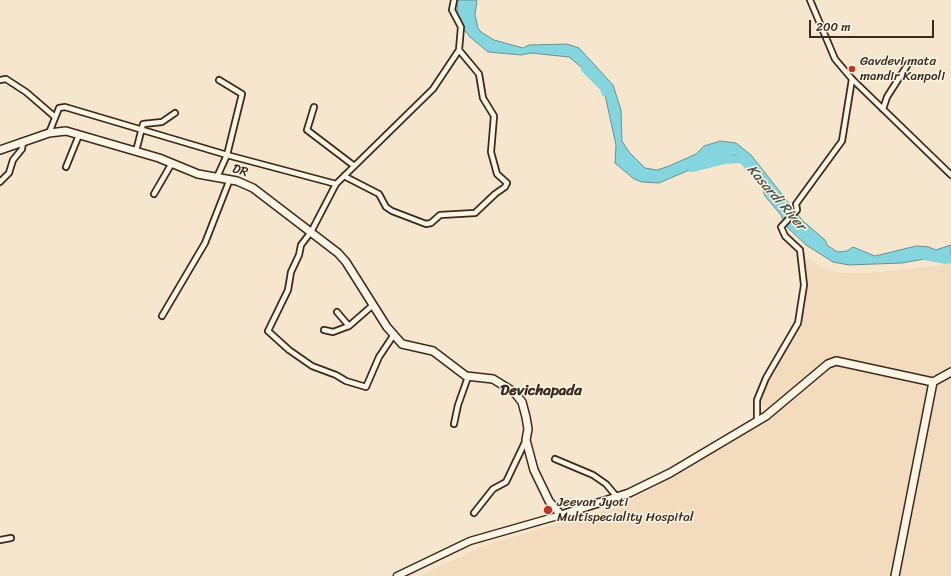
<!DOCTYPE html>
<html>
<head>
<meta charset="utf-8">
<style>
	body { margin:0 }
	#map { position:relative; width:951px; height:576px; overflow:hidden; background:#f7e6ce; font-family:Sriracha,sans-serif }
	canvas { display:block }
	.scale { position:absolute; left:809px; top:20px; width:125px; height:18px; box-sizing:border-box; border:2px solid #3b2a1e; border-top:0; padding-left:5px; font-size:12px; line-height:14px; white-space:nowrap; color:#3b2a1e; -webkit-text-stroke:3px #fcf5e5; paint-order:stroke }
</style>
</head>
<body>
<div id="map">
<canvas width="951" height="576"></canvas>
<div class="scale">200 m</div>
</div>
<script>
const context = document.querySelector('canvas').getContext('2d');
context.lineJoin = 'round';
function fill(path, color) {
  context.fillStyle = color;
  context.fill(path, 'evenodd');
}
function toPath(rows) {
  const path = new Path2D();
  for (const r of rows) {
    path.moveTo(r[0], r[1]);
    for (let i = 2; i < r.length; i += 2) path.lineTo(r[i], r[i + 1]);
  }
  return path;
}
function trace(path, color, width, dash) {
  context.strokeStyle = color;
  context.lineWidth = width;
  context.lineCap = dash ? 'butt' : 'round';
  context.setLineDash(dash || []);
  context.stroke(path);
}
function label(font, color, halo, rows, align = 'center') {
  context.font = font + ' Sriracha,sans-serif';
  context.lineWidth = 3;
  context.setLineDash([]);
  context.textBaseline = 'middle';
  context.strokeStyle = halo;
  context.fillStyle = color;
  for (const [text, x, y, turn = 0] of rows) {
    context.save();
    context.translate(x, y);
    context.rotate((+turn || 0) * Math.PI / 180);
    context.textAlign = isNaN(turn) ? turn : align;
    if (halo) context.strokeText(text, 0, 0);
    context.fillText(text, 0, 0);
    context.restore();
  }
}
const built = toPath([
	[803,256,825,269,844,273,869,273,951,264,951,576,420,576,483,546,624,504,742,435,765,408,759,398,799,326,806,294]
]);
const water = toPath([
	[458,0,477,0,475,15,478,28,481,32,494,40,523,48,529,45,567,44,579,48,613,85,621,110,622,141,629,152,645,168,657,170,669,166,696,154,704,146,720,141,736,143,751,155,803,221,825,240,828,246,838,252,847,251,853,247,875,256,916,246,929,247,936,250,951,245,951,258,936,257,902,263,849,265,833,262,806,245,786,226,781,215,765,196,762,188,743,157,735,155,701,165,659,183,642,182,634,179,615,163,616,145,605,95,599,82,569,57,531,53,521,55,488,52,470,37,462,27,457,12,458,0]
]);
const river = toPath([
	[585,69,604,88,605,92],
	[692,168,724,160,742,159,753,172],
	[925,256,946,260,951,259]
]);
const minor = toPath([
	[810,0,835,59,852,79,951,175],
	[0,80,6,79,26,92,55,117],
	[314,107,307,130,353,165],
	[883,109,887,97,908,64],
	[49,133,59,108,65,107,227,155,336,184],
	[136,151,143,124,162,122,175,113],
	[66,167,79,135],
	[344,176,379,194,386,207,392,211,426,224,431,223,440,215,475,213,495,194,505,187,507,183,497,174,491,152,494,116,483,98,479,74,459,50],
	[217,177,227,155,242,94,219,80],
	[0,182,9,173,13,160,22,149,23,141],
	[154,194,172,163],
	[337,312,349,326],
	[162,316,205,243,230,179],
	[324,330,333,332,349,326,373,305],
	[393,336,379,357,366,387,346,381,336,375,312,366,289,350,268,331,288,290,291,272,299,255,301,245,311,232,336,184,433,89,459,50,461,27,452,10,454,0],
	[757,421,757,400,766,378,798,323,804,285,800,250,785,236,781,227,797,210,796,204,842,141,852,79],
	[454,424,458,405,468,377],
	[555,459,593,475,606,484,617,497],
	[474,513,493,489,506,482,526,440],
	[0,540,11,538]
]);
const tertiary = toPath([
	[397,576,470,541,561,515]
]);
const secondary = toPath([
	[0,150,49,133,66,131,159,158,198,174,237,181,253,188,338,253,346,262,387,327,402,344,433,351,466,376,493,379,514,392,522,402,526,417,528,429,526,440,534,470,549,501,561,515,629,493,670,473,766,416,828,364,836,361,933,382,951,372],
	[895,576,933,382]
]);
const markers = [
	[852,69,4,"#c8321e"],
	[548,510,5,"#c8321e"]
];
const poiNames = [
	["Gavdevi mata",860,62],
	["mandir Kanpoli",860,77],
	["Jeevan Jyoti",557,503],
	["Multispeciality Hospital",557,518]
];
const streetNames = [
	["DR",240,171,18]
];
const waterNames = [
	["Kasardi River",776,198,49]
];
const quarterNames = [
	["Devichapada",541,391]
];
fill(built, '#f3dcbe');
fill(water, '#85d5df');
trace(water, '#679192', 1);
trace(river, '#85d5df', 8);
trace(minor, '#3b2a1e', 8);
trace(tertiary, '#3b2a1e', 9);
trace(secondary, '#3b2a1e', 10);
trace(minor, '#fcf5e5', 4.5);
trace(tertiary, '#fcf5e5', 6);
trace(secondary, '#fcf5e5', 7);
for (const [x, y, r, color] of markers) {
  const dot = new Path2D();
  dot.arc(x, y, r, 0, 2 * Math.PI);
  context.fillStyle = color;
  context.fill(dot);
  trace(dot, '#fcf5e5', 1.5);
}
label('13px', '#3b2a1e', '#fcf5e5', poiNames, 'left');
label('13px', '#3b2a1e', '#fcf5e5', streetNames);
label('italic 14px', '#4e554e', '#fcf5e5', waterNames);
label('bold 15px', '#3b2a1e', '#fcf5e5', quarterNames);
</script>
</body>
</html>
